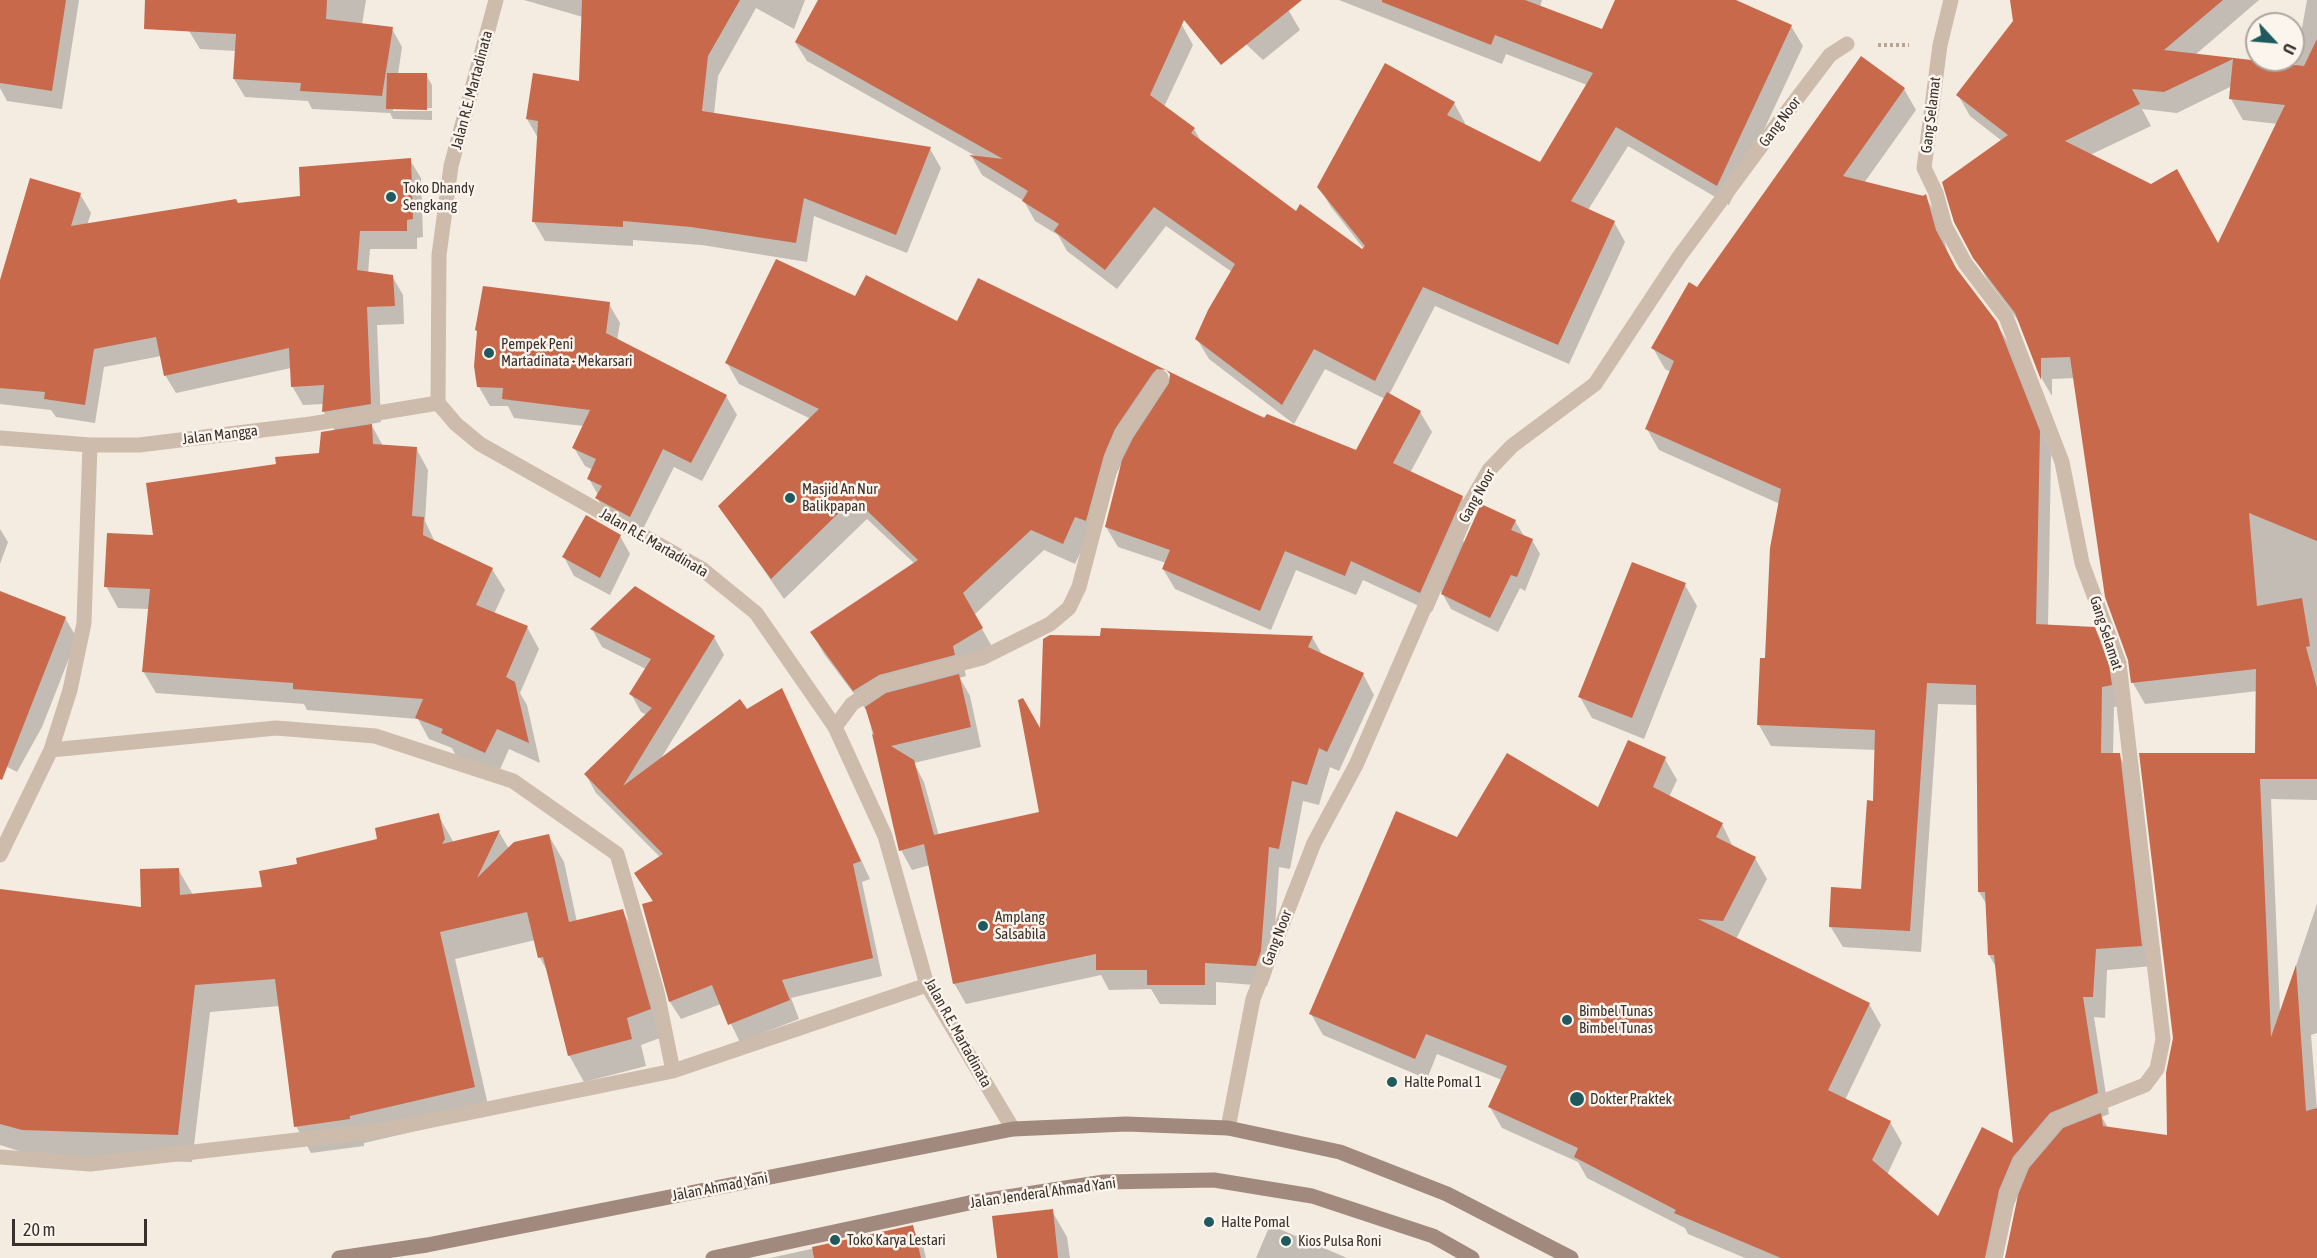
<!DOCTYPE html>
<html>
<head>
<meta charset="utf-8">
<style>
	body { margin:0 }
	#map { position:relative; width:2317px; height:1258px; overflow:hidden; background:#f4ebe1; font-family:"Asap Condensed",sans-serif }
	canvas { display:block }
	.north { position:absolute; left:2245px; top:12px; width:60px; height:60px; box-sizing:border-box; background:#fbf5ee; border:2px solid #aea6a0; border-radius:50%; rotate:116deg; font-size:16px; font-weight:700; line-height:24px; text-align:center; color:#3b302b }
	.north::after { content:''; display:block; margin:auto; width:21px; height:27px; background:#1f5a5e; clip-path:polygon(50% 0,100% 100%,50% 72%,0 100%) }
	.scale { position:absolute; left:12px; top:1219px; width:135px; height:27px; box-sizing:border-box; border:3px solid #3b302b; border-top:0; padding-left:8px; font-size:18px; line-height:21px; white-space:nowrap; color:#3b302b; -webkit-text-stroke:4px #fbf5ee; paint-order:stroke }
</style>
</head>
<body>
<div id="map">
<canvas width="2317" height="1258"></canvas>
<div class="north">U</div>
<div class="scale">20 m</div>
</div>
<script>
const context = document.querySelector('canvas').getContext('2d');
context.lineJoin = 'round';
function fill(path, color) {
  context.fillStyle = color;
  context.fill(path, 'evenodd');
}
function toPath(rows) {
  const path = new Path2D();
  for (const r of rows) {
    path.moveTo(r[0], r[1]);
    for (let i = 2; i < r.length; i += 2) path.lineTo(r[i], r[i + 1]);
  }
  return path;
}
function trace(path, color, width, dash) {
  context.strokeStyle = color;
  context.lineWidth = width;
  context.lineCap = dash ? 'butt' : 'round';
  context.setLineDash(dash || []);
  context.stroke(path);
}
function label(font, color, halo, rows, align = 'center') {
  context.font = font + ' "Asap Condensed",sans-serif';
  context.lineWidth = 5;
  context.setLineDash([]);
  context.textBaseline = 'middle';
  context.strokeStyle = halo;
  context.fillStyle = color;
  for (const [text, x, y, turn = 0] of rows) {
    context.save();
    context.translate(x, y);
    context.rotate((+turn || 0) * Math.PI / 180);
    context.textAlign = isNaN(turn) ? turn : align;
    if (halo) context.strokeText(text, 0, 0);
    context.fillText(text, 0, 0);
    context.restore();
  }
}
const shadow = toPath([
	[0,0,79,0,62,109,7,101,0,88],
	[191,0,366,0,362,25,392,29,402,47,398,74,426,75,432,85,432,108,393,108,393,111,432,111,432,120,393,119,390,113,312,109,308,101,245,97,234,79,236,51,200,49,189,31],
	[524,0,805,0,794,29,756,8,718,76,714,114,930,149,941,168,907,253,814,216,807,262,702,245,633,240,633,246,545,241,534,222,538,138,527,119,580,83,583,17],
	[838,0,1134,0,1182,25,1193,45,1164,107,1194,129,1202,143,1296,214,1362,251,1364,249,1331,207,1319,187,1454,103,1465,123,1464,125,1541,164,1587,85,1506,54,1502,64,1339,0,1542,0,1540,7,1603,31,1617,0,1732,0,1791,26,1803,46,1729,205,1628,146,1588,210,1614,222,1625,242,1569,364,1435,306,1389,395,1420,412,1432,432,1410,473,1462,497,1473,517,1463,541,1465,543,1515,521,1524,536,1532,540,1540,554,1525,591,1520,588,1498,632,1451,609,1441,591,1432,612,1363,580,1356,595,1296,570,1271,630,1175,589,1163,569,1166,563,1118,547,1106,527,1122,462,1075,564,1044,550,974,615,994,650,964,667,966,676,960,678,970,696,981,747,914,763,924,782,939,836,1041,813,1042,733,1102,637,1102,630,1312,637,1323,656,1363,674,1374,695,1339,771,1330,767,1319,805,1303,801,1290,869,1279,867,1272,972,1267,986,1216,982,1216,1005,1160,1004,1151,989,1109,990,1101,975,966,1004,954,983,930,865,912,870,901,850,867,711,824,654,812,633,915,564,867,519,784,599,720,507,811,419,739,384,727,363,856,298,958,323,979,280,1165,371,1171,382,1357,452,1385,399,1325,369,1294,424,1209,359,1197,339,1232,272,1166,226,1117,289,1067,251,1058,235,1035,221,1024,201,982,175,972,157,979,158,807,61,795,42],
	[1199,0,1275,0,1274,2,1289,11,1300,30,1263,60],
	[2012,0,2259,0,2195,55,2295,67,2307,0,2317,0,2317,800,2271,799,2280,1013,2317,904,2317,1033,2311,1035,2317,1110,2317,1258,2005,1258,2019,1193,2011,1212,2001,1258,1745,1258,1688,1234,1685,1228,1587,1178,1578,1162,1502,1128,1490,1107,1502,1080,1437,1054,1427,1079,1323,1035,1311,1014,1458,839,1599,809,1665,759,1677,780,1669,797,1722,824,1733,847,1755,858,1767,879,1736,939,1869,1004,1881,1025,1845,1100,1890,1122,1902,1143,1887,1175,1939,1219,2015,1146,1996,967,1989,955,1987,905,1979,892,1978,705,1938,704,1921,952,1843,947,1830,926,1862,890,1874,802,1876,750,1771,746,1759,725,1780,504,1659,450,1647,429,1671,372,1665,369,1653,348,1698,289,1904,89,1916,110,1864,183,1925,196,1937,216,1948,253,1958,272,1996,323,2009,344,2051,454,2048,626,2094,628,2107,649,2121,688,2123,706,2114,707,2113,755,2119,755,2131,776,2153,966,2107,970,2105,1018,2094,1017,2109,1114,2102,1117,2108,1128,2169,1137,2256,755,2258,691,2145,704,2133,683,2075,378,2052,379,2052,396,2042,379,2020,323,1987,279,1975,257,2002,141,1970,116,1958,95,2015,22],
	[2232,86,2231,99,2243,120,2278,124,2218,245,2151,186,2090,155,2151,126,2142,109,2177,113],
	[410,160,421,178,423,237,417,238,417,249,370,249,368,273,392,276,403,295,404,324,377,325,381,422,371,424,383,446,416,448,428,470,425,521,435,542,492,569,505,590,494,614,527,627,539,649,520,693,527,705,540,763,509,749,498,774,455,754,452,748,429,739,418,719,307,710,304,704,156,693,143,671,149,609,118,608,106,586,155,537,278,465,321,454,335,431,324,412,324,404,303,405,292,386,291,368,176,393,165,375,161,356,104,367,95,423,56,417,51,410,0,404,0,285,80,194,91,213,87,225,302,198],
	[609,304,620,323,617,340,726,396,737,415,702,481,674,467,640,535,608,516,597,498,598,495,589,479,593,470,585,466,574,448,584,426,514,418,508,406,490,406,479,387],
	[0,529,8,542,0,564],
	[620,536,630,554,610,595,574,576,564,557],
	[1685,585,1697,606,1644,739,1592,718,1580,697],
	[0,593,65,618,77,638,42,727,17,772,0,763],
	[592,629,714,637,724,655,660,760,782,690,870,879,862,882,882,976,791,998,799,1019,740,1042,721,1004,681,1019,670,1002,644,905,654,903,636,874,660,857,596,793,586,775,647,715,641,712,631,694,646,669,602,647],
	[438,815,454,843,499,832,509,849,549,836,564,862,577,922,622,911,638,937,665,1036,641,1045,646,1066,584,1082,569,1055,548,972,540,958,535,940,455,959,490,1114,364,1143,364,1146,311,1153,296,1126,280,1006,210,1012,192,1162,38,1157,0,1145,0,891,143,909,178,869,193,895,263,888,299,865,379,840],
	[1052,1211,1067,1237,1070,1258,999,1258],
	[1270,1225,1347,1258,1256,1258],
	[912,1227,923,1246,926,1258,770,1258]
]);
const building = toPath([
	[0,0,66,0,52,91,0,83],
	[145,0,327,0,326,19,393,27,382,96,300,91,301,83,233,79,236,34,144,29],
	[582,0,740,0,708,56,702,111,931,147,896,235,804,198,796,243,691,227,623,221,623,227,532,222,538,121,526,119,533,73,579,81],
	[818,0,1302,0,1221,65,1184,20,1150,95,1195,128,1191,133,1296,211,1300,204,1362,249,1365,246,1317,187,1385,63,1455,102,1447,115,1540,162,1593,73,1495,35,1491,45,1382,2,1382,0,1525,0,1602,29,1615,0,1736,0,1792,25,1717,186,1616,127,1571,201,1615,221,1558,345,1423,287,1375,381,1314,349,1282,405,1195,339,1208,310,1235,264,1154,207,1105,270,1054,231,1059,224,1022,201,1028,191,969,155,1003,159,795,42],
	[2010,0,2223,0,2164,50,2304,66,2317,39,2317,541,2249,513,2257,606,2302,598,2310,646,2306,647,2317,688,2317,779,2260,779,2271,1037,2296,965,2306,1111,2317,1108,2317,1258,2005,1258,2018,1195,2029,1168,2063,1128,2101,1113,2103,1126,2167,1135,2166,1073,2173,1038,2139,753,2255,753,2256,669,2131,683,2128,660,2105,597,2070,357,2041,358,2041,380,2015,313,1973,258,1954,222,1942,182,2008,135,1956,95,2013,21],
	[2233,59,2229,99,2285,105,2218,243,2177,169,2151,184,2065,141,2140,104,2132,89,2164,92],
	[1861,56,1905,88,1843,176,1923,196,1926,194,1936,230,1956,268,1997,322,2040,431,2036,624,2095,627,2109,665,2112,685,2102,687,2101,753,2120,753,2142,946,2096,949,2093,997,2083,997,2098,1093,2050,1113,2013,1157,1999,1190,1985,1258,1781,1258,1674,1213,1676,1210,1574,1157,1578,1148,1488,1107,1507,1066,1426,1034,1415,1059,1309,1014,1396,811,1457,837,1507,753,1598,807,1628,740,1666,757,1653,787,1723,823,1716,837,1756,857,1723,921,1698,919,1870,1003,1828,1090,1891,1121,1872,1160,1938,1216,1982,1127,2013,1143,1994,955,1988,955,1985,892,1978,892,1976,685,1927,683,1910,931,1829,927,1831,887,1861,889,1867,800,1873,801,1875,730,1757,725,1760,658,1765,658,1770,548,1781,489,1645,429,1674,361,1651,348,1689,282,1697,287],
	[387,73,427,73,427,110,386,109],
	[411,158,413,219,407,220,407,231,360,231,357,270,393,275,395,306,367,307,371,404,322,412,324,385,291,387,289,348,164,376,156,337,94,349,85,405,44,399,45,392,0,388,0,280,30,178,81,193,71,226,236,199,238,203,300,196,299,167],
	[776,259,855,296,866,275,957,321,978,278,1166,370,1157,369,1153,373,1115,429,1104,455,1086,521,1075,517,1063,544,1031,530,963,593,983,628,953,646,955,655,879,675,853,691,810,632,918,560,854,498,771,579,718,506,819,409,725,363],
	[483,286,610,302,606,333,727,395,691,463,663,449,630,517,595,498,602,486,587,479,596,459,572,448,590,410,502,399,503,388,477,387,474,366,477,331,475,330],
	[1166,370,1264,418,1267,414,1356,450,1387,392,1421,411,1393,463,1463,496,1420,593,1351,561,1345,576,1285,551,1260,611,1162,569,1170,550,1105,527,1122,460,1133,438,1169,383,1170,374],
	[372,424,373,444,417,447,412,516,424,517,423,535,493,568,476,605,528,626,506,677,515,682,529,743,497,729,485,753,441,733,443,729,415,718,423,699,293,689,293,683,142,672,150,589,104,587,107,533,153,535,146,483,276,464,275,457,319,453,321,432],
	[1481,504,1516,520,1511,530,1533,539,1517,577,1511,575,1490,618,1441,594],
	[586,515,621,535,600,578,562,557],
	[1632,562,1686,583,1632,718,1578,697],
	[635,586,715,636,623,786,740,699,747,709,782,688,861,861,853,864,873,958,782,980,790,1000,728,1025,712,985,669,1002,642,904,653,901,634,873,663,854,584,774,652,708,629,694,651,659,590,629],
	[0,591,66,617,2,780,0,779],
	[1101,628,1313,636,1308,647,1364,673,1327,752,1319,748,1307,785,1292,781,1279,849,1269,847,1261,951,1256,966,1205,963,1205,985,1147,985,1147,970,1096,970,1096,954,953,984,924,844,899,851,872,734,874,735,865,707,886,693,959,674,971,727,891,746,914,760,934,835,1039,812,1018,700,1023,698,1040,728,1043,639,1050,635,1100,636],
	[439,813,445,839,442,844,500,830,477,878,514,842,549,834,569,922,623,909,651,1009,627,1018,632,1039,568,1056,543,957,538,958,527,912,440,932,475,1087,350,1116,350,1119,294,1127,275,979,195,985,178,1135,22,1130,0,1124,0,889,141,907,140,869,179,868,180,895,262,887,259,871,297,864,296,858,377,839,375,828],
	[1053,1209,1058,1258,997,1258,992,1216],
	[913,1225,921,1258,814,1258,812,1247]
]);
const path = toPath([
	[1878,45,1909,45]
]);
const minor = toPath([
	[1951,0,1940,45,1924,168,1936,193,1945,226,1965,263,2006,317,2062,462,2082,563,2119,663,2163,1039,2157,1069,2145,1085,2057,1120,2021,1163,2009,1192,1995,1258],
	[0,438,90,445,139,445,311,424,438,403],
	[835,727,852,704,882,684,982,658,1050,624,1069,608,1079,587,1113,457,1124,433,1161,378],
	[51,750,276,728,375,736,513,781,617,854,657,992,673,1071],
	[0,855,51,750,70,690,84,623,90,445],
	[1228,1128,1253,999,1314,843,1356,765,1470,503,1489,470,1512,446,1595,384,1679,257,1770,134,1830,55,1847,44],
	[0,1157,90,1164,384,1130,673,1071,927,985]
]);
const tertiary = toPath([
	[496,0,451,166,439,255,438,403,456,424,480,444,702,569,756,613,835,727,885,836,927,985,1013,1129]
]);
const secondary = toPath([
	[339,1258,427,1245,1013,1129,1126,1124,1228,1128,1340,1152,1447,1194,1571,1258],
	[713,1258,969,1203,1104,1182,1214,1180,1312,1196,1433,1236,1472,1258]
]);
const markers = [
	[391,197,6,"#1f5a5e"],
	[489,353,6,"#1f5a5e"],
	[790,498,6,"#1f5a5e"],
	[983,926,6,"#1f5a5e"],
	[1567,1020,6,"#1f5a5e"],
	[1392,1082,6,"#1f5a5e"],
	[1577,1099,8,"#1f5a5e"],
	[1209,1222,6,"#1f5a5e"],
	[835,1240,6,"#1f5a5e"],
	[1286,1241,6,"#1f5a5e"]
];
const streetNames = [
	["Jalan R.E. Martadinata",472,90,-75],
	["Gang Selamat",1931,115,-83],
	["Gang Noor",1780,122,-53],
	["Jalan Mangga",220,435,-7],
	["Gang Noor",1477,496,-61],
	["Jalan R.E. Martadinata",654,543,30],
	["Gang Selamat",2106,633,72],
	["Gang Noor",1277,938,-69],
	["Jalan R.E. Martadinata",958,1033,61],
	["Jalan Ahmad Yani",720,1187,-11],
	["Jalan Jenderal Ahmad Yani",1043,1193,-8]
];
const poiNames = [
	["Toko Dhandy",403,188],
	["Sengkang",403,205],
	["Pempek Peni",501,344],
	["Martadinata - Mekarsari",501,361],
	["Masjid An Nur",802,489],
	["Balikpapan",802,506],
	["Amplang",995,917],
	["Salsabila",995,934],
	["Bimbel Tunas",1579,1011],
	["Bimbel Tunas",1579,1028],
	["Halte Pomal 1",1404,1082],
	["Dokter Praktek",1590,1099],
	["Halte Pomal",1221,1222],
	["Toko Karya Lestari",847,1240],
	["Kios Pulsa Roni",1298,1241]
];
fill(shadow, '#0003');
fill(building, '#c8694b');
trace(path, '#b9a596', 4, [3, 3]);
trace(minor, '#cdbbac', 15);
trace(tertiary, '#cdbbac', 15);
trace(secondary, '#a18a7d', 15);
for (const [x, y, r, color] of markers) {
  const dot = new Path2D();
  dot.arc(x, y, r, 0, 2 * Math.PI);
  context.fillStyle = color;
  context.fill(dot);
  trace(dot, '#fbf5ee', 2);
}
label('15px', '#3b302b', '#fbf5ee', streetNames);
label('15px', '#3b302b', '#fbf5ee', poiNames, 'left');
</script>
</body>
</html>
